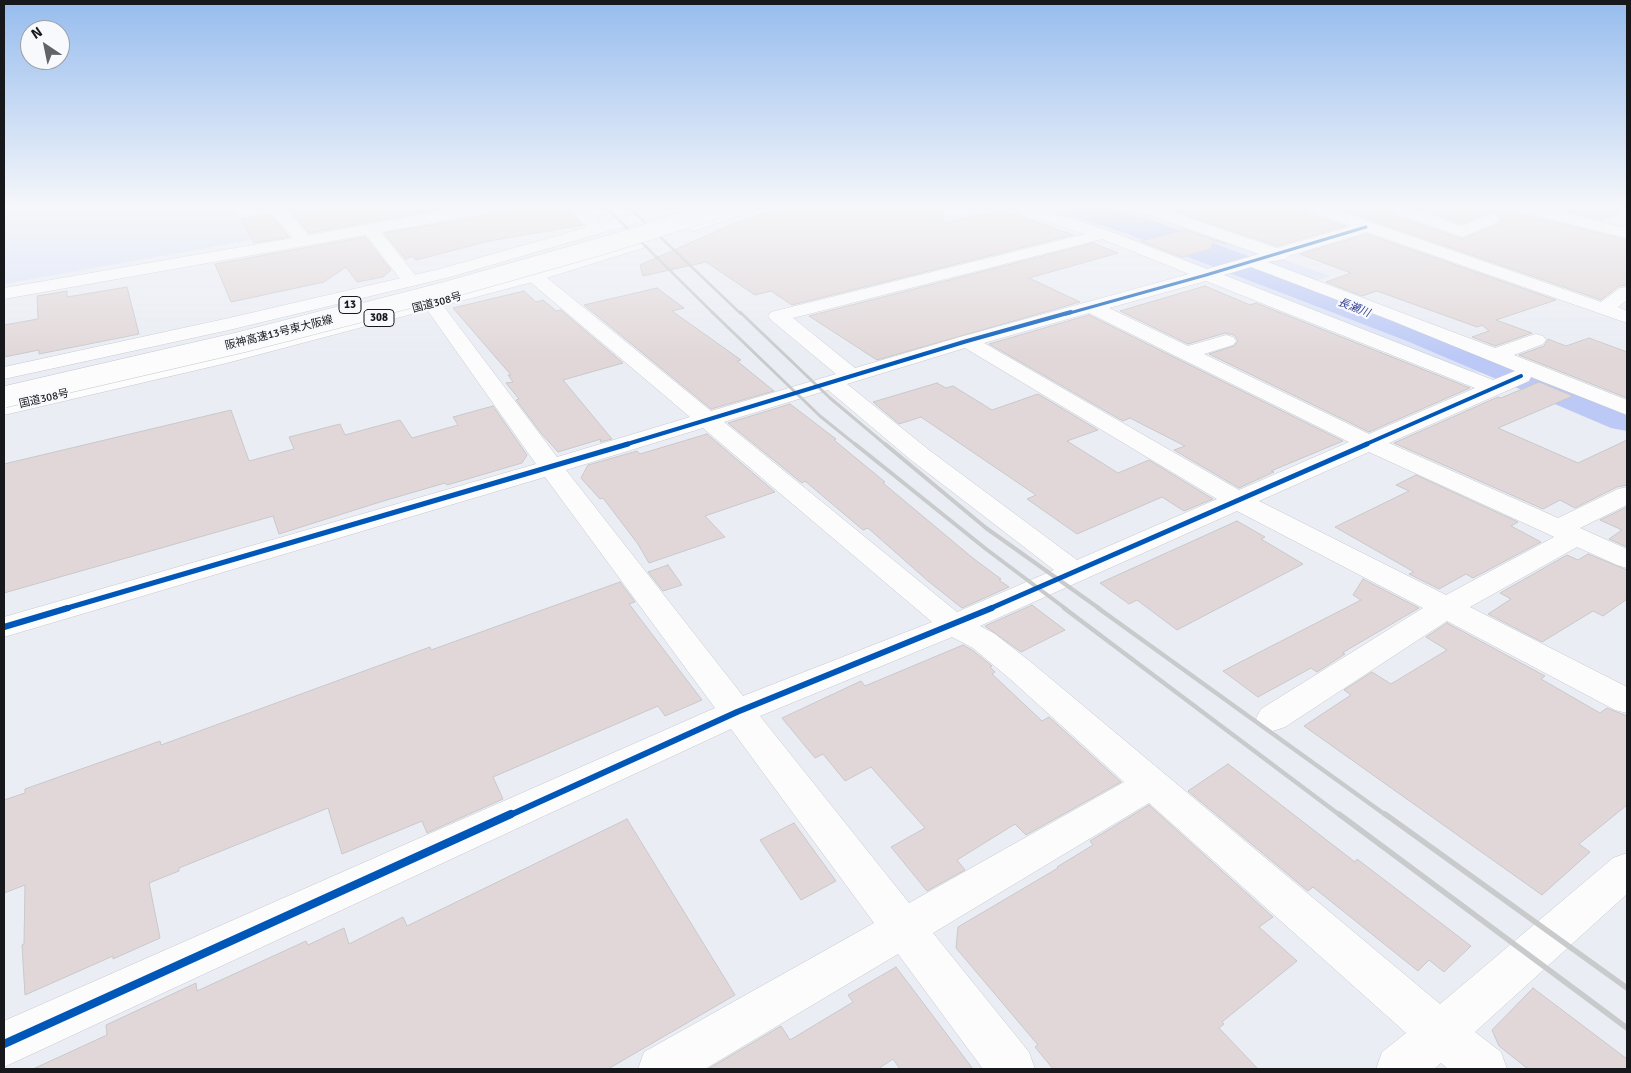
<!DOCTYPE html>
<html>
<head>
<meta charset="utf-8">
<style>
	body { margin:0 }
	#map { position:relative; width:1631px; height:1073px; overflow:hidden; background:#eaedf4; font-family:Signika,sans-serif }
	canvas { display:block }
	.frame { position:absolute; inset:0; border:5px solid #17181c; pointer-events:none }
	.north { position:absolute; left:20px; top:20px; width:50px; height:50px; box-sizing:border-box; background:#f7f9fd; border:1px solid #9d9fa3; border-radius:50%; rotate:326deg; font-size:14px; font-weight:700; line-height:20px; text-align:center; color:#17181c }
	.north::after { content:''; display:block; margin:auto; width:18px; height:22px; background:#616368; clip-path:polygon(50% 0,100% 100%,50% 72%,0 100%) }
</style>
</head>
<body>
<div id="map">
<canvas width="1631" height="1073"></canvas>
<div class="frame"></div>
<div class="north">N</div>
</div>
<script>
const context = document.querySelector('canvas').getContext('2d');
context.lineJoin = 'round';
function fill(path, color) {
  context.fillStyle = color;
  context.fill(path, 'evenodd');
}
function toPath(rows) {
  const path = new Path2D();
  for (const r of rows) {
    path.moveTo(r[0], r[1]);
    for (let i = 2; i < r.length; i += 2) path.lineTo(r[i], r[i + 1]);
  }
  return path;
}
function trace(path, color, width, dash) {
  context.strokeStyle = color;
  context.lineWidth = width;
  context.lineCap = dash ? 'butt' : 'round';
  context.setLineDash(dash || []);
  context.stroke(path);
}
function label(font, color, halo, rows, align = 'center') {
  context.font = font + ' Signika,"Noto Sans JP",sans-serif';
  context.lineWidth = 4.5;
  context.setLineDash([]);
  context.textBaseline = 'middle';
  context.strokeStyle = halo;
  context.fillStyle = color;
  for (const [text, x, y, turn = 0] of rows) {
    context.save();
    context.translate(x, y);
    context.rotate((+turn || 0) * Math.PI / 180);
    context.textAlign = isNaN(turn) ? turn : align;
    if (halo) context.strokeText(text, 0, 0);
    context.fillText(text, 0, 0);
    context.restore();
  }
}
const green = toPath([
	[4,208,236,208,252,240,4,284],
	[1026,208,1132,208,1161,216,1330,276,1306,284,1511,367,1489,374,1467,371]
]);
const river = toPath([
	[1062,208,1110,208,1145,218,1435,325,1627,402,1627,431,1611,428,1407,341,1123,232,1066,214,1062,208]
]);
const building = toPath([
	[306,208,449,208,309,233,289,211,306,208],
	[498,208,568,208,582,225,489,241,416,260,411,256,406,260,384,233,488,215,498,208],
	[781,208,943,208,944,223,1002,209,1073,235,792,305,771,291,755,295,706,262,643,276,640,265,735,223,781,208],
	[1174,208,1305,208,1309,213,1346,226,1277,246,1173,211,1174,208],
	[1336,208,1388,208,1391,214,1462,239,1498,224,1501,218,1498,214,1490,212,1462,224,1415,208,1513,208,1518,213,1627,240,1627,285,1619,286,1601,300,1336,208],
	[1552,208,1625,208,1602,220,1552,208],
	[271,214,289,237,254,243,241,219,271,214],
	[1184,230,1185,230,1227,244,1214,241,1211,249,1182,257,1141,241,1184,230],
	[1367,234,1556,300,1496,320,1532,333,1495,346,1472,337,1489,331,1482,325,1477,327,1377,291,1362,296,1326,282,1351,273,1300,254,1367,234],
	[365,237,391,270,383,277,357,282,346,267,324,282,231,302,215,264,365,237],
	[1093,243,1118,253,1029,278,1080,302,877,360,809,316,1093,243],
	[1205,286,1250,305,1256,303,1470,388,1369,432,1209,354,1234,346,1238,341,1234,335,1225,333,1188,344,1120,311,1205,286],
	[127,287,139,334,39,354,39,350,4,357,4,325,38,319,37,296,67,291,67,297,127,287],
	[657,288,684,308,672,311,741,360,737,361,774,391,711,409,584,305,657,288],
	[524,291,536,302,543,300,556,311,561,310,623,363,563,380,612,439,600,442,601,439,558,452,541,433,516,400,519,399,506,383,513,382,508,375,511,375,453,308,524,291],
	[1089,315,1343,441,1271,471,1274,472,1239,488,1174,450,1185,446,1130,418,1123,421,989,344,1089,315],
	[1589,338,1627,352,1627,398,1519,355,1544,346,1548,339,1566,346,1589,338],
	[1539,382,1573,396,1498,428,1578,463,1627,440,1627,485,1617,487,1575,508,1560,500,1543,509,1394,443,1498,397,1501,398,1539,382],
	[937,383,946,388,953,386,992,410,1038,394,1098,430,1067,441,1118,473,1149,460,1213,499,1184,511,1162,497,1077,534,1027,499,1036,495,921,417,899,424,873,402,937,383],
	[790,404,836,439,834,440,885,482,883,483,974,559,1001,579,999,580,1009,587,962,608,928,581,868,528,863,530,805,481,802,483,728,423,790,404],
	[493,406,527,455,522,463,447,485,445,483,380,502,279,534,273,516,4,593,4,464,231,410,249,461,294,449,289,437,340,424,345,435,400,420,412,438,458,425,453,417,493,406],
	[707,434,775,492,705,516,725,537,649,563,638,544,603,498,600,499,581,478,588,465,637,451,640,454,707,434],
	[1416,475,1518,522,1511,526,1541,542,1473,578,1466,574,1439,589,1409,574,1414,572,1335,527,1409,491,1396,485,1416,475],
	[1627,507,1627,547,1609,539,1622,530,1600,520,1627,507],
	[1237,521,1265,537,1261,539,1303,564,1177,630,1137,600,1129,604,1100,583,1237,521],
	[1588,554,1627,570,1627,599,1603,616,1593,611,1542,642,1488,614,1511,599,1500,593,1567,555,1578,560,1588,554],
	[668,565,682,585,663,591,648,572,668,565],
	[1363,579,1419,608,1342,653,1345,654,1317,672,1311,668,1258,697,1223,671,1361,600,1353,595,1363,579],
	[620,582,635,602,629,604,702,700,665,716,658,706,493,777,503,799,427,833,422,821,342,854,328,808,179,868,179,871,149,883,160,938,113,959,113,956,25,995,22,945,24,944,25,885,4,893,4,800,25,793,25,789,160,741,161,745,430,647,431,650,620,582],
	[1032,605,1065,630,1021,652,985,626,1032,605],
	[1447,623,1545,676,1541,679,1600,713,1607,708,1627,716,1627,805,1579,844,1590,852,1542,895,1304,726,1351,695,1344,690,1372,672,1391,684,1447,650,1426,637,1447,623],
	[963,645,972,650,992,666,990,667,995,672,992,674,1042,721,1049,717,1121,782,1026,835,1015,824,957,860,965,870,927,891,891,847,925,828,871,767,845,781,823,754,815,758,782,718,861,681,865,686,963,645],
	[1228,764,1355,862,1357,859,1471,946,1444,972,1429,960,1418,971,1313,887,1308,891,1188,791,1228,764],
	[1149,805,1273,917,1259,927,1297,961,1222,1022,1224,1024,1219,1028,1258,1069,1053,1069,1035,1047,1038,1045,956,948,958,927,1058,868,1057,867,1093,845,1090,841,1149,805],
	[627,819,735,995,608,1069,33,1069,107,1035,106,1025,196,983,197,991,306,941,308,945,344,928,349,944,403,917,407,926,627,819],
	[794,823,836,881,801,900,760,840,794,823],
	[896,967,973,1069,900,1069,893,1059,878,1069,708,1069,781,1026,790,1040,853,1002,848,995,896,967],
	[1533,988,1627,1059,1627,1069,1528,1069,1499,1046,1492,1030,1533,988]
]);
const minor = toPath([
	[268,208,284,208,308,235,461,208,496,208,493,211,488,213,381,232,420,281,417,285,411,286,405,285,366,235,4,299,4,288,293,238,268,208],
	[570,208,587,208,605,229,603,232,597,234,591,232,570,208],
	[1012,208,1036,208,1109,231,1207,269,1259,254,1139,211,1136,208,1159,208,1277,248,1352,226,1310,211,1307,208,1330,208,1601,302,1620,288,1627,287,1627,300,1618,307,1627,311,1627,323,1367,232,1288,256,1286,259,1268,262,1495,348,1529,336,1536,334,1543,336,1546,340,1543,344,1514,355,1627,400,1627,415,1531,377,1529,381,1389,443,1558,518,1618,489,1627,487,1627,505,1580,528,1627,549,1627,568,1617,565,1577,547,1470,607,1627,687,1627,713,1615,710,1447,621,1285,727,1273,731,1261,727,1256,718,1261,709,1423,608,1237,511,980,626,995,634,1032,663,1440,1004,1613,858,1627,853,1627,894,1475,1032,1501,1052,1507,1069,1448,1069,1441,1063,1434,1069,1376,1069,1382,1052,1406,1033,1149,803,933,933,1029,1052,1035,1069,983,1069,898,954,705,1069,638,1069,644,1052,874,923,731,729,4,1067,4,1021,715,708,545,477,4,637,4,617,536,464,423,304,425,300,432,298,439,300,557,457,690,417,528,280,525,276,528,272,534,271,540,272,711,411,836,374,771,320,768,316,771,312,1085,234,1015,211,1012,208],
	[1102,239,1189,274,960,337,855,368,793,318,1102,239],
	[1251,267,1390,320,1515,371,1493,380,1224,275,1251,267],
	[1206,281,1475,388,1369,434,1204,354,1233,345,1236,341,1233,337,1226,335,1188,346,1109,308,1206,281],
	[1089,313,1349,442,1239,490,984,343,1089,313],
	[965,348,1217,499,1077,560,929,450,847,384,965,348],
	[828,390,911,460,1054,570,957,612,724,422,828,390],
	[703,428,932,622,743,696,566,470,703,428],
	[1369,452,1548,534,1554,537,1446,595,1259,501,1369,452],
	[952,637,973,648,1010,679,1124,782,909,903,760,716,952,637],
	[1390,208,1409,208,1462,226,1491,214,1497,216,1499,219,1497,222,1463,237,1392,212,1390,208],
	[1515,208,1543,208,1627,228,1627,238,1518,211,1515,208]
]);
const highway = toPath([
	[647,208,669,208,666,211,639,222,450,277,229,330,4,379,4,367,229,318,440,269,627,216,647,208],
	[733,208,757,208,754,211,699,229,693,231,687,229,685,226,687,223,733,208],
	[640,238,646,239,648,243,646,247,540,280,227,363,4,415,4,401,218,353,425,300,528,272,640,238]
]);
const railFar4 = toPath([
	[607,208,714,314],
	[630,208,741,314]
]);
const railFar3 = toPath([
	[712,312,820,416,856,445],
	[740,312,830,398,886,445]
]);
const railFar2 = toPath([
	[855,444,986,549,1066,609],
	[885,444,986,528,1100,609]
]);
const railFar1 = toPath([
	[1064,608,1341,816],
	[1098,608,1387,816]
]);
const rail = toPath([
	[1339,814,1627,1028],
	[1385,814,1627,988]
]);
const highwayBridgeFar1 = toPath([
	[354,314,447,290,609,244,724,208]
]);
const highwayBridge = toPath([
	[4,397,242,342,359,312]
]);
const cyclewayFar4 = toPath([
	[1066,314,1206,275,1366,227]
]);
const cyclewayFar3 = toPath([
	[624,445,967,341,1071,312],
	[1364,445,1521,376]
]);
const cyclewayFar2 = toPath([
	[64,609,628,444],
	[989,609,1367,444]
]);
const cyclewayFar1 = toPath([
	[4,627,68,608],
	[508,816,737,712,992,608]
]);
const cycleway = toPath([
	[4,1044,511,814]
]);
const farStreetnames = [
	["国道308号",437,303,-15],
	["阪神高速13号東大阪線",279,333,-14],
	["国道308号",44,399,-13]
];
const shields = [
	[350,305,22],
	[379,318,30]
];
const shieldNames = [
	["13",350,305],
	["308",379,318]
];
const farWaternames = [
	["長瀬川",1354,308,21]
];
fill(green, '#dce3f7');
fill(river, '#bcc9f6');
fill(building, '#e1d7d8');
trace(building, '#c8c8ca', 1);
trace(minor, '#c6c8ce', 1);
trace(highway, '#c6c8ce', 1);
fill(minor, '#fcfcfd');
fill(highway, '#fcfcfd');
trace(railFar4, '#c9cacc', 2.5);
trace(railFar3, '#c9cacc', 3);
trace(railFar2, '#c9cacc', 4);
trace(railFar1, '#c9cacc', 4.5);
trace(rail, '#c9cacc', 5.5);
trace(highwayBridgeFar1, '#c6c8ce', 18, []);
trace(highwayBridge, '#c6c8ce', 22, []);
trace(highwayBridgeFar1, '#fcfcfd', 17);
trace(highwayBridge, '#fcfcfd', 21);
trace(cyclewayFar4, '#0057b8', 3);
trace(cyclewayFar3, '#0057b8', 4);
trace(cyclewayFar2, '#0057b8', 5);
trace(cyclewayFar1, '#0057b8', 6);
trace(cycleway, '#0057b8', 8);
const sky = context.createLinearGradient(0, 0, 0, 358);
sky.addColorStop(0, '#96bcee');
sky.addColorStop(0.58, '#f6f7fa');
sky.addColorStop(1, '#f6f7fa00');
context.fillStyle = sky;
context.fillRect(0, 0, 1631, 358);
label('11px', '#17181c', '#f7f9fd', farStreetnames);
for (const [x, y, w] of shields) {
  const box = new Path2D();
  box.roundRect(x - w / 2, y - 8.5, w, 17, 4);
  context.fillStyle = '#f7f9fd';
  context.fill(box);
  trace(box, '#17181c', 1);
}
label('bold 11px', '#17181c', null, shieldNames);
label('italic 11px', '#313d93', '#f7f9fd', farWaternames);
</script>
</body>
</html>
